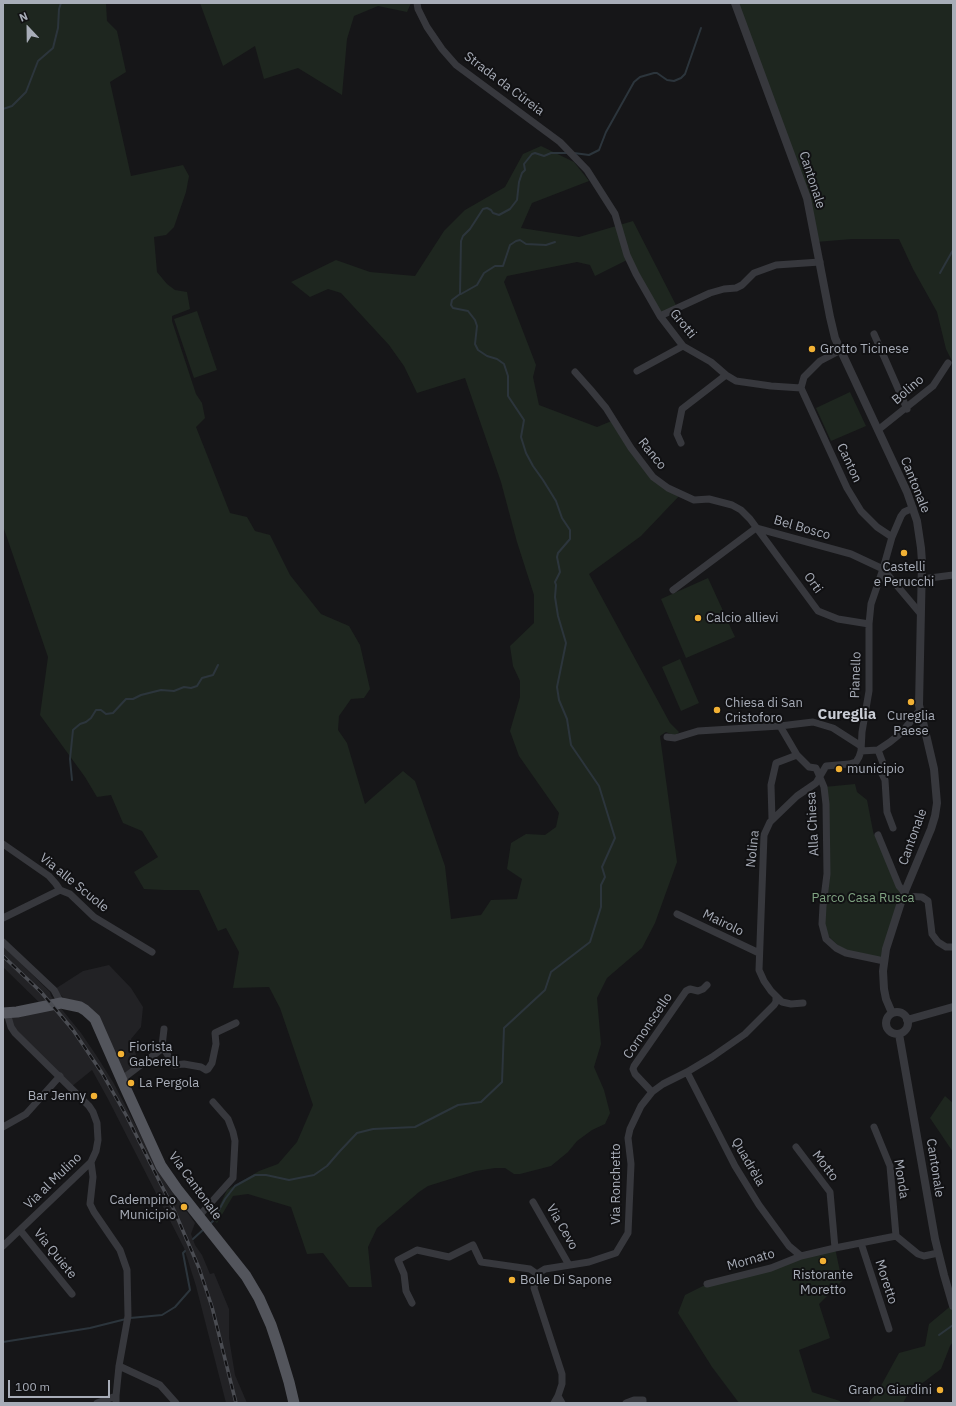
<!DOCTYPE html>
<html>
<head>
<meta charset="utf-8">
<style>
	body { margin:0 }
	#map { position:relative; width:956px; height:1406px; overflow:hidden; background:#161618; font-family:"IBM Plex Sans",sans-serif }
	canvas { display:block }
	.frame { position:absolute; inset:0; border:4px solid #a8adb8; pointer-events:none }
	.north { position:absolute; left:8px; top:8px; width:40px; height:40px; -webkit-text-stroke:3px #111113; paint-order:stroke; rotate:338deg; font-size:11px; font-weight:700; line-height:16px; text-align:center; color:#a8adb8 }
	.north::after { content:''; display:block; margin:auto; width:14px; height:18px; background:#a8adb8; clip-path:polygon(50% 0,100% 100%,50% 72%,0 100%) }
	.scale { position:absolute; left:8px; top:1380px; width:102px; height:18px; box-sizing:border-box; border:2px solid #a8adb8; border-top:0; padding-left:5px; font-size:12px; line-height:14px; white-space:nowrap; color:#a8adb8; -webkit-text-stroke:3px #111113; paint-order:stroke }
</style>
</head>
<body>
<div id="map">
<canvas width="956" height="1406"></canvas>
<div class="frame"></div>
<div class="north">N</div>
<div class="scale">100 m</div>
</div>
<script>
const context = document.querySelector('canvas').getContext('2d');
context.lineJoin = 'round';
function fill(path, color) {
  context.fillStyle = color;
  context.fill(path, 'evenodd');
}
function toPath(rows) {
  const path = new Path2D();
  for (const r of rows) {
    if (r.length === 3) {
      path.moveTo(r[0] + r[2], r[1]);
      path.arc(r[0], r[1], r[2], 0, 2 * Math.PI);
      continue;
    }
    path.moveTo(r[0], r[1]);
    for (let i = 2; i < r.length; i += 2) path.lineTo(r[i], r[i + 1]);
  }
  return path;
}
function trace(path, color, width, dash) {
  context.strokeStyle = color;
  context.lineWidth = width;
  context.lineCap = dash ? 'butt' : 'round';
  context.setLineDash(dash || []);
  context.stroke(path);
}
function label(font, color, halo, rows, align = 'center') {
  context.font = font + ' "IBM Plex Sans",sans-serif';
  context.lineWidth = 4;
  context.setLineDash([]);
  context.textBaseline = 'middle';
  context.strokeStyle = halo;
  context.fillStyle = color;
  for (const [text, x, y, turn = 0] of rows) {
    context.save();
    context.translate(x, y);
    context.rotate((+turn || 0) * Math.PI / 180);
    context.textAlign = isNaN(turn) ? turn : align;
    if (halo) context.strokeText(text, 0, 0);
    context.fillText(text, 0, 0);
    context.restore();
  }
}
const built = toPath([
	[3,946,50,992,51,996,81,1033,96,1055,113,1082,167,1185,195,1223,191,1234,195,1245,202,1255,210,1274,214,1273,229,1309,229,1338,235,1375,247,1403,226,1403,196,1286,184,1248,108,1099,92,1070,71,1087,15,1033,7,1013,47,1010,3,967],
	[109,965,131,988,143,1007,141,1027,131,1039,140,1067,124,1077,100,1020,65,999,55,989,83,971]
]);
const green = toPath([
	[3,3,106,3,107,21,117,31,126,72,110,82,131,176,183,165,189,176,186,192,174,227,166,235,154,237,157,272,167,284,175,290,187,292,190,309,172,316,172,321,196,394,202,403,205,418,196,427,230,513,247,517,255,531,270,535,290,575,321,614,349,626,360,645,370,689,364,698,351,699,339,716,338,730,347,743,365,804,403,771,415,781,445,866,451,919,481,915,491,900,517,899,522,879,507,869,511,843,526,834,545,835,556,827,559,813,519,756,510,731,520,697,520,681,513,666,510,646,534,623,534,595,517,542,501,482,465,378,417,393,404,366,389,345,341,293,328,289,310,297,291,282,336,260,370,272,415,276,444,231,465,210,505,187,523,154,541,146,574,162,589,181,532,203,521,228,579,237,633,221,677,307,661,316,627,260,595,276,590,265,577,262,507,276,504,282,536,365,533,377,539,405,597,427,614,420,653,477,681,494,641,536,589,574,670,723,679,732,675,736,666,732,660,736,677,862,655,923,642,948,607,978,597,998,601,1044,594,1067,604,1090,610,1113,605,1124,592,1130,577,1141,568,1152,551,1166,520,1174,514,1174,505,1168,495,1168,476,1171,428,1186,419,1192,377,1228,368,1247,372,1287,349,1287,323,1253,307,1254,291,1207,248,1194,233,1196,217,1223,213,1220,227,1190,259,1171,278,1164,297,1142,313,1105,280,1008,269,987,233,988,239,952,226,928,218,931,199,890,164,890,144,889,134,872,158,857,142,831,123,823,111,795,97,797,85,777,40,715,48,657,3,526],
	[200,3,411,3,407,12,378,6,354,16,347,39,342,95,298,68,264,79,255,46,223,66],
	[735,3,953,3,953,363,946,349,937,312,913,269,899,239,852,239,816,242,809,205],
	[197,311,217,370,194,378,174,319],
	[850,392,866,426,831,441,816,408],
	[708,578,735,637,686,658,661,599],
	[680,659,699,703,681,711,662,667],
	[855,784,857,792,867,800,873,831,874,835,878,835,905,893,884,961,846,953,824,932,827,874,824,787],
	[945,1096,953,1103,953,1152,930,1118],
	[835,1248,842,1281,819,1304,830,1338,799,1350,812,1392,840,1401,841,1403,739,1403,712,1367,678,1313,685,1295,707,1284],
	[953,1304,953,1342,950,1346,941,1369,908,1394,903,1403,868,1403,877,1393,899,1353,925,1346,929,1324]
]);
const stream = toPath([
	[3,109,12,106,26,92,38,61,53,48,58,28,59,9,61,3],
	[574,153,589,155,599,150,606,132,634,82,640,77,654,73,657,73,667,80,674,81,681,78,685,74,701,28],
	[940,273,953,250],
	[461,294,477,285,484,273,495,266,503,266,510,245,516,241,520,240,526,244,546,245,555,242],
	[72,780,70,759,73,730,80,724,86,722,91,718,96,710,101,710,106,714,113,713,126,699,133,699,141,695,161,690,174,691,184,687,191,688,197,686,202,678,213,675,218,665],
	[209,1225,213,1221,225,1199,235,1186,255,1175,266,1175,289,1180,314,1175,327,1166,340,1151,357,1133,373,1129,415,1127,458,1105,481,1102,502,1082,504,1028,545,990,551,972,590,942,601,907,601,885,605,877,602,867,615,838,599,786,571,745,567,719,559,700,557,687,566,643,558,616,555,597,556,585,555,582,560,572,557,557,558,553,570,539,570,530,562,518,556,501,543,480,533,466,526,453,521,437,524,420,508,396,508,376,504,364,497,359,487,356,478,350,475,344,477,326,475,320,468,311,453,308,451,305,452,300,460,294,461,241,463,236,470,229,483,209,487,208,491,210,493,213,499,215,510,209,517,200,519,182,522,173,525,170,524,164,532,154,535,153,544,156,551,153,568,153],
	[193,1239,204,1229],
	[130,1318,162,1315,175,1307,190,1290,183,1253,185,1251],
	[939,1335,953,1325],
	[3,1342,90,1328,126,1319]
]);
const minor = toPath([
	[417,3,418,9,427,27,442,49,456,65,560,142,587,170,615,214,627,255,636,274,660,316,683,346,711,362,726,375,736,381,771,386,801,388,804,377,820,361,841,350],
	[660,316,710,293,724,289,736,288,742,285,754,273,776,265,820,262],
	[874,334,907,409],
	[637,371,683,346],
	[575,372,591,390,606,408,631,448,653,477,668,488,694,500,709,499,732,505,741,510,750,519,818,611,838,619,869,624],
	[801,388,847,488,861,511,877,527,892,537],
	[878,430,933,386,948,363],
	[681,443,677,434,682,409,726,375],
	[922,579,953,575],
	[673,590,756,528,851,554,883,569,920,613],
	[780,726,813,722,833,728,861,746],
	[906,727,919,711],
	[667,737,675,738,698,731,780,726,797,755,809,767,816,768,824,787,826,804,827,874,823,906,822,924,826,939,836,948,846,953,884,961],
	[878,750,884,766,882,774,885,780,887,812,893,828],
	[861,751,878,750,890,742,901,733],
	[772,819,771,785,776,763,797,755],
	[878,835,899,886,905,893],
	[3,844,49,876,56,884,60,890,70,894,94,917,152,952],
	[903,896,922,897,928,901,932,934,938,942,946,947,953,947],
	[677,914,759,953],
	[3,918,60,890],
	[3,942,54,990,61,1003],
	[803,1003,791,1004,782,1002,771,991,764,981,759,970,764,835,770,822,797,796,816,783,826,766,849,764,856,762,859,757,861,751,862,732,869,691,869,624,871,604,883,569,892,537,901,516,904,512,913,508],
	[164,1029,162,1046,174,1065,184,1064,201,1067,206,1070,208,1069,212,1063,216,1044,215,1033,236,1023],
	[687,1072,735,1166,759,1205,789,1246,801,1256],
	[121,1080,163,1048],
	[652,1092,635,1074,633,1069,634,1066,686,991,690,989,698,991,703,989,707,985],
	[3,1127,26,1114,60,1076],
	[874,1127,890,1166,896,1236],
	[796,1147,830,1192,835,1248],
	[91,1162,93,1177,90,1204,94,1212,120,1250,127,1270,128,1316,119,1366,116,1396,116,1403],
	[533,1202,569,1265],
	[199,1216,233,1178,235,1141,233,1132,228,1119,213,1102],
	[20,1230,72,1294],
	[861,1243,889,1329],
	[3,1246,91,1162,96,1151,98,1140,97,1123,93,1112,89,1106,15,1033,11,1027,7,1013],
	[707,1284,771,1268,801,1256,835,1248,896,1236,918,1254,924,1256,938,1253],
	[412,1303,406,1291,404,1274,398,1260,417,1250,449,1257,473,1245,481,1262,530,1269,537,1274],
	[119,1366,160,1385,176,1403],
	[558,1396,562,1403],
	[97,1403,116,1396],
	[554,1403,558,1396,562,1384,562,1374,534,1288,537,1274,545,1269,589,1262,616,1253,628,1233,631,1164,628,1138,630,1129,641,1106,652,1092,663,1084,687,1072,712,1057,745,1034,774,1005,776,1002,776,997],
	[626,1403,634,1400,643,1400,643,1403]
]);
const tertiary = toPath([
	[735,3,807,198,830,317,835,338,907,492,917,521,921,548,922,562,919,705,934,769,937,803,935,816,931,829,903,896,886,949,883,971,884,989,886,999,892,1013],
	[897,1023,11],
	[907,1020,953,1007],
	[899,1034,935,1239,944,1275,953,1306]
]);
const primary = toPath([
	[3,1013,17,1012,61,1003,80,1007,85,1010,95,1019,124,1085,161,1166,177,1189,246,1276,259,1298,271,1325,279,1349,289,1382,294,1403]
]);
const rail = toPath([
	[3,956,41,992,73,1030,102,1073,126,1115,174,1210,199,1268,212,1307,236,1403]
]);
const markers = [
	[812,349,4,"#f2b134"],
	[904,553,4,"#f2b134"],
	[698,618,4,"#f2b134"],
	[911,702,4,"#f2b134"],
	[717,710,4,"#f2b134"],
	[839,769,4,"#f2b134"],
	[121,1054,4,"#f2b134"],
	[131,1083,4,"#f2b134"],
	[94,1096,4,"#f2b134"],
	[184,1207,4,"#f2b134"],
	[823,1261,4,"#f2b134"],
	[512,1280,4,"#f2b134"],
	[940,1390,4,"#f2b134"]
];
const streetNames = [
	["Strada da Cüreia",504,84,37],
	["Cantonale",812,180,72],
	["Grotti",683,324,51],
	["Bolino",908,390,-41],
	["Ranco",652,454,51],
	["Canton",849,463,65],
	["Cantonale",915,485,68],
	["Bel Bosco",802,528,16],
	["Orti",813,583,54],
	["Pianello",856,675,-88],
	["Alla Chiesa",813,824,-93],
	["Cantonale",913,837,-70],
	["Nolina",753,849,-84],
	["Via alle Scuole",74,883,39],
	["Mairolo",723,923,26],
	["Cornonscello",648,1026,-56],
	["Quadrèla",748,1162,60],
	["Motto",825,1166,53],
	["Cantonale",935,1168,81],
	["Monda",901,1179,81],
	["Via al Mulino",53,1181,-44],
	["Via Ronchetto",616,1184,-90],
	["Via Cantonale",195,1186,54],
	["Via Cevo",562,1227,60],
	["Via Quiete",55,1254,51],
	["Mornato",751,1260,-16],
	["Moretto",886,1282,72]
];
const poiNames = [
	["Grotto Ticinese",820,349],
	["Castelli",904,567,"center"],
	["e Perucchi",904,582,"center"],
	["Calcio allievi",706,618],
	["Chiesa di San",725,703],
	["Cristoforo",725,718],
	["Cureglia",911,716,"center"],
	["Paese",911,731,"center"],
	["municipio",847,769],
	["Fiorista",129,1047],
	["Gaberell",129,1062],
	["La Pergola",139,1083],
	["Bar Jenny",86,1096,"right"],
	["Cadempino",176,1200,"right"],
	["Municipio",176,1215,"right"],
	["Ristorante",823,1275,"center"],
	["Moretto",823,1290,"center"],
	["Bolle Di Sapone",520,1280],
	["Grano Giardini",932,1390,"right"]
];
const parkNames = [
	["Parco Casa Rusca",863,898]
];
const quarterNames = [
	["Cureglia",847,715]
];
fill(built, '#222225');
fill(green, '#1e261f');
trace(stream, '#2c353c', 2);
trace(minor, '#37383d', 7);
trace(tertiary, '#37383d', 8);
trace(primary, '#53555c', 11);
trace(rail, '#4a4c52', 3.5);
trace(rail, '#111113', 2, [6]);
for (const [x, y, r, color] of markers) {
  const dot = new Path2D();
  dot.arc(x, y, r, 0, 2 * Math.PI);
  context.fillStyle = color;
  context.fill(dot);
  trace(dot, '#111113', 1.5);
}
label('13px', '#a8adb8', '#111113', streetNames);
label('13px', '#a8adb8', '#111113', poiNames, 'left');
label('13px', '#7fa381', '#111113', parkNames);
label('bold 15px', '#c9ccd4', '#111113', quarterNames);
</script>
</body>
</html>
